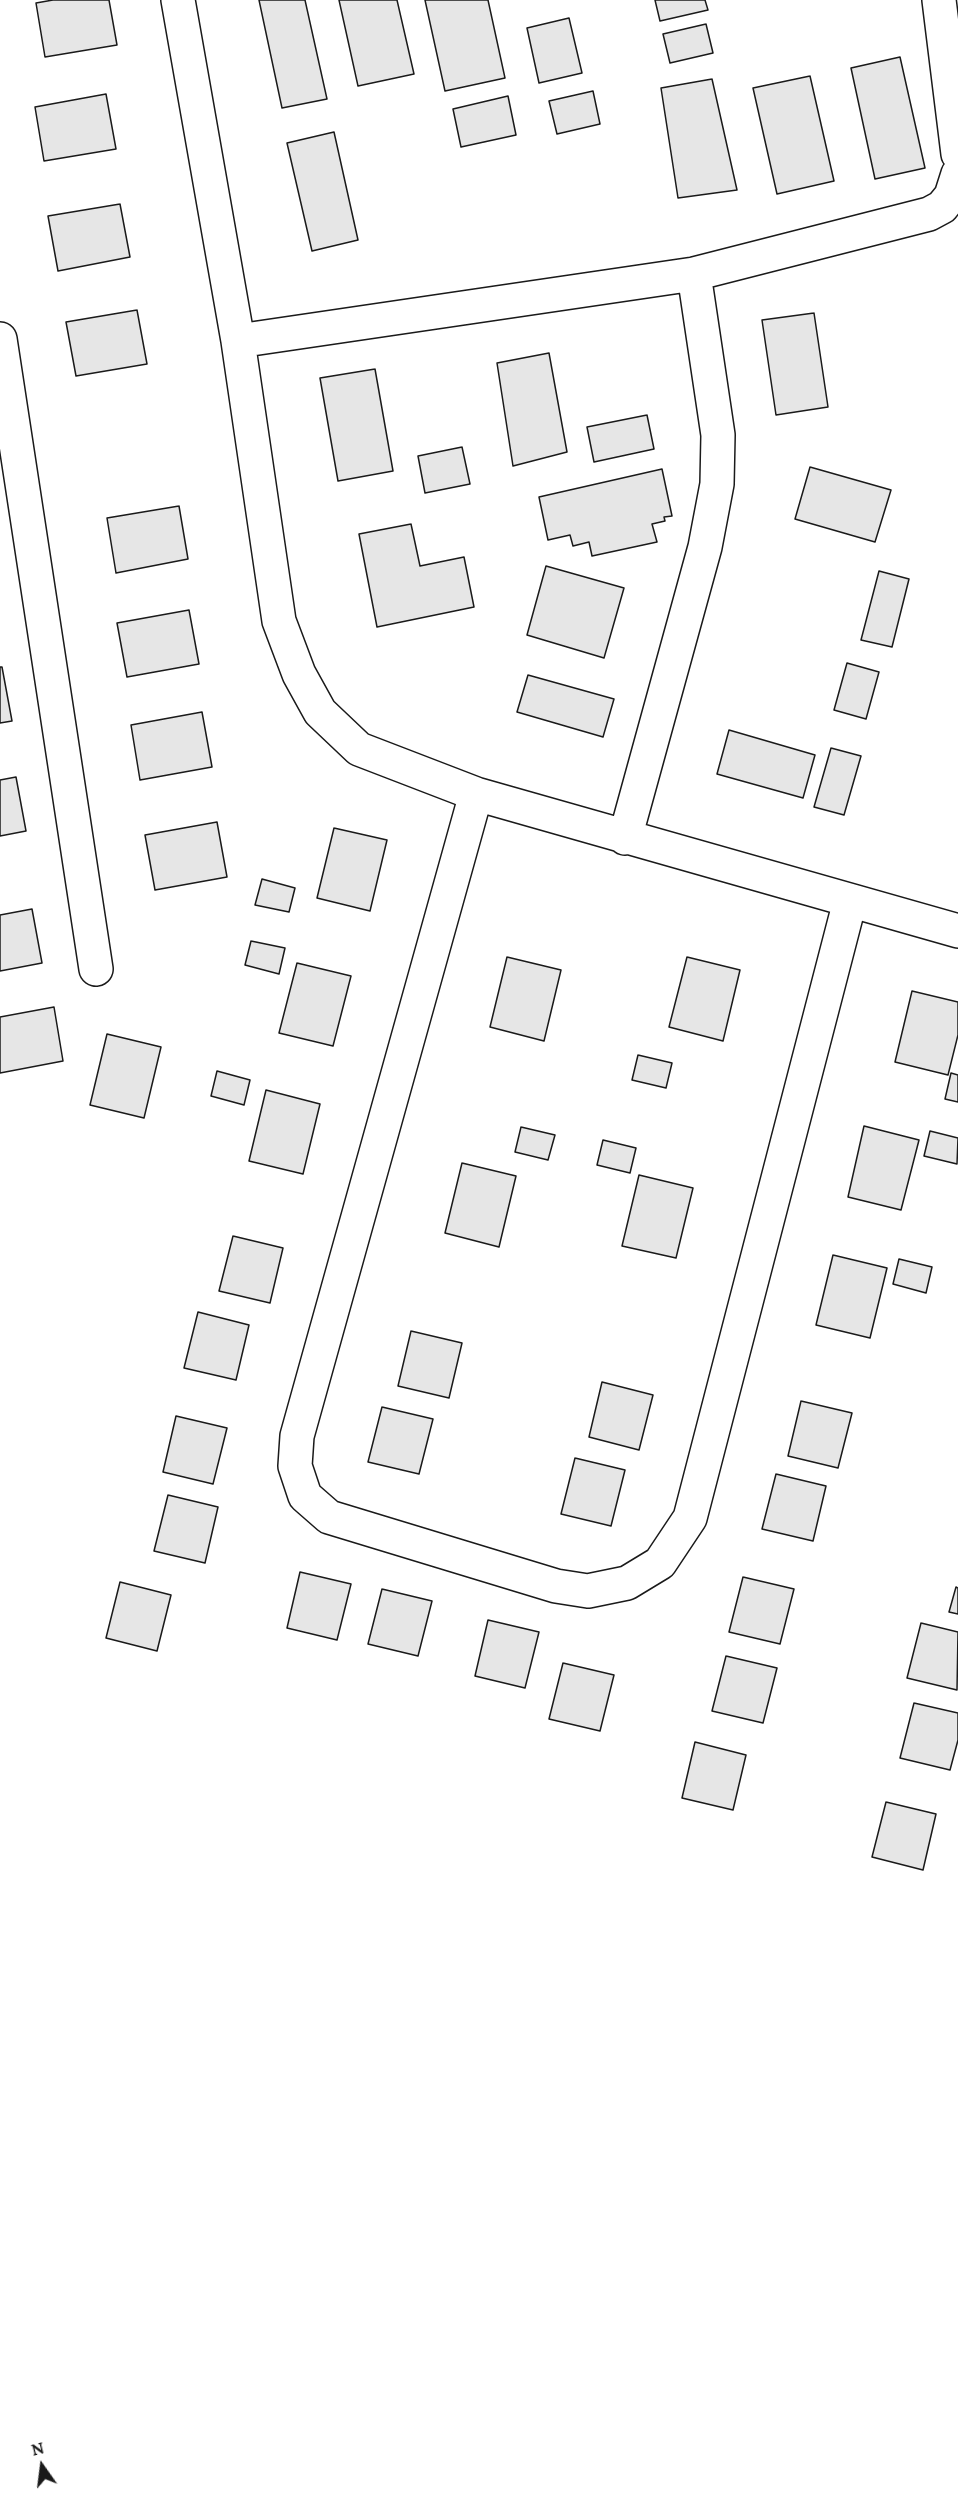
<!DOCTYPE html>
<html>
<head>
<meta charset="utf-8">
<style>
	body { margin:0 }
	#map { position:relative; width:958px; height:2508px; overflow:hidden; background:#fff; font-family:Lora,serif }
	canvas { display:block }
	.north { position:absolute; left:12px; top:2436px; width:60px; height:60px; -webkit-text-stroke:4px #fff; paint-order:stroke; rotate:346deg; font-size:16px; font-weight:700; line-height:24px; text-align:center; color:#1a1a1a }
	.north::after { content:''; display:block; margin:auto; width:21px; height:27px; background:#1a1a1a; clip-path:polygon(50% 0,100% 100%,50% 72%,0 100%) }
</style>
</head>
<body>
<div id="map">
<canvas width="958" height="2508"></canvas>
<div class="north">N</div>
</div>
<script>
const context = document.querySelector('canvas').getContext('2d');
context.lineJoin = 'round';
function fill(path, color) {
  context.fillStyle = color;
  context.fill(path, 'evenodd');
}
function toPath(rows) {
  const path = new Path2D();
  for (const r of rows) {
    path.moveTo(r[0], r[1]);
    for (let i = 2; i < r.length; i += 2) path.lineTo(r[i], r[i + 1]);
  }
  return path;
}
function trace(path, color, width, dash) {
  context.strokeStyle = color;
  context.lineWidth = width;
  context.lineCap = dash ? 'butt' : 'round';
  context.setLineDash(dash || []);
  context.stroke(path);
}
const building = toPath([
	[53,0,109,0,117,45,45,57,36,3,53,0],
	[259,0,305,0,327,99,282,108,259,0],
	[339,0,397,0,414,74,358,86,339,0],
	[425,0,488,0,505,78,445,91,425,0],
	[655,0,705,0,708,10,660,21,655,0],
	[569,18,582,73,539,83,527,28,569,18],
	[706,24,713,53,670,63,663,34,706,24],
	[900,57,925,168,875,179,851,68,900,57],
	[810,76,834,181,777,194,753,88,810,76],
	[712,79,737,190,678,198,661,88,712,79],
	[593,91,600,124,557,134,549,101,593,91],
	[106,94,116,149,44,161,35,107,106,94],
	[508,96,516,135,461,147,453,109,508,96],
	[334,132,358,240,312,251,287,143,334,132],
	[120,204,130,257,58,271,48,216,120,204],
	[137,310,147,364,76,376,66,322,137,310],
	[814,313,828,407,776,415,762,320,814,313],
	[549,353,567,452,513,466,497,363,549,353],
	[375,369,393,471,338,481,320,378,375,369],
	[647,415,654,449,594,462,587,427,647,415],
	[462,447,470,484,425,493,418,456,462,447],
	[810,467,891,490,875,542,795,519,810,467],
	[662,469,672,516,664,517,665,521,652,524,657,542,592,556,589,542,573,546,570,535,548,540,539,497,662,469],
	[179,506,188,559,116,573,107,518,179,506],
	[411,524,420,566,464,557,474,607,377,627,359,534,411,524],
	[546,566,624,588,604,658,527,635,546,566],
	[879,571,909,579,892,647,861,640,879,571],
	[189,610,199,664,127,677,117,623,189,610],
	[847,663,879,672,866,719,834,710,847,663],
	[0,667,2,667,12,721,0,723,0,667],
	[528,675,614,699,603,737,517,712,528,675],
	[202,712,212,767,140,780,131,725,202,712],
	[729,730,815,755,803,798,717,774,729,730],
	[831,748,861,756,844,815,814,807,831,748],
	[16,777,26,831,0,836,0,780,16,777],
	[217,822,227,877,155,890,145,835,217,822],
	[334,828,387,840,370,911,317,898,334,828],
	[262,879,295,888,289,912,255,905,262,879],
	[32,909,42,963,0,971,0,915,32,909],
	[251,941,285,948,279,974,245,965,251,941],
	[507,957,561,970,544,1041,490,1027,507,957],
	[687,957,740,970,723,1041,669,1027,687,957],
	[297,963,351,976,333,1046,279,1033,297,963],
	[912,991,958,1002,958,1035,948,1075,895,1062,912,991],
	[54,1007,63,1061,0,1073,0,1017,54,1007],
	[107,1034,161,1047,144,1118,90,1105,107,1034],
	[638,1055,672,1063,666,1088,632,1080,638,1055],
	[217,1071,250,1080,244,1105,211,1096,217,1071],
	[951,1073,958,1075,958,1102,945,1099,951,1073],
	[266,1090,320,1104,303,1174,249,1161,266,1090],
	[864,1126,919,1140,901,1210,848,1197,864,1126],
	[521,1127,555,1135,548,1160,515,1152,521,1127],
	[930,1131,958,1138,957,1164,924,1156,930,1131],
	[603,1140,636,1148,630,1173,597,1165,603,1140],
	[462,1163,516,1176,499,1247,445,1233,462,1163],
	[639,1175,693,1188,676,1258,622,1246,639,1175],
	[233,1236,283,1248,270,1303,219,1291,233,1236],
	[833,1255,887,1268,870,1338,816,1325,833,1255],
	[899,1259,932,1267,926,1293,893,1284,899,1259],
	[198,1312,249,1325,236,1380,184,1368,198,1312],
	[411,1331,462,1343,449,1398,398,1386,411,1331],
	[602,1382,653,1395,639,1450,589,1437,602,1382],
	[801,1401,852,1413,838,1468,788,1456,801,1401],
	[382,1407,433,1419,419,1474,368,1462,382,1407],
	[176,1416,227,1428,213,1484,163,1472,176,1416],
	[575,1458,625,1470,611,1526,561,1514,575,1458],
	[776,1474,826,1486,813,1541,762,1529,776,1474],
	[168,1495,218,1507,205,1563,154,1551,168,1495],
	[300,1572,351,1584,337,1640,287,1628,300,1572],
	[743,1577,794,1589,780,1644,729,1632,743,1577],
	[120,1582,171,1595,157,1651,106,1638,120,1582],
	[956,1587,958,1588,958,1614,949,1612,956,1587],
	[382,1589,432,1601,418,1656,368,1644,382,1589],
	[488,1620,539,1632,525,1688,475,1676,488,1620],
	[921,1623,958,1632,957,1690,907,1678,921,1623],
	[726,1656,777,1668,763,1723,712,1711,726,1656],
	[563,1663,614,1675,600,1731,549,1719,563,1663],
	[914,1703,958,1713,958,1740,950,1770,900,1758,914,1703],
	[695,1742,746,1755,733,1810,682,1798,695,1742],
	[886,1802,936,1814,923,1870,872,1857,886,1802]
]);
const minor = toPath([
	[178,0,238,341,279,621,299,674,320,712,359,749,476,794,958,931],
	[939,0,958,154],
	[0,339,96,969],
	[238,341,694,274,929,214,942,207,951,196,958,174],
	[476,794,297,1436,295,1466,305,1496,329,1517,556,1586,588,1591,627,1583,660,1563,690,1518,850,901],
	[625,838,705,547,717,484,718,435,694,274]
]);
fill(building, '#e6e6e6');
trace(building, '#1a1a1a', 1.5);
trace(minor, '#1a1a1a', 36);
trace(minor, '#fff', 33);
</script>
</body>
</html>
